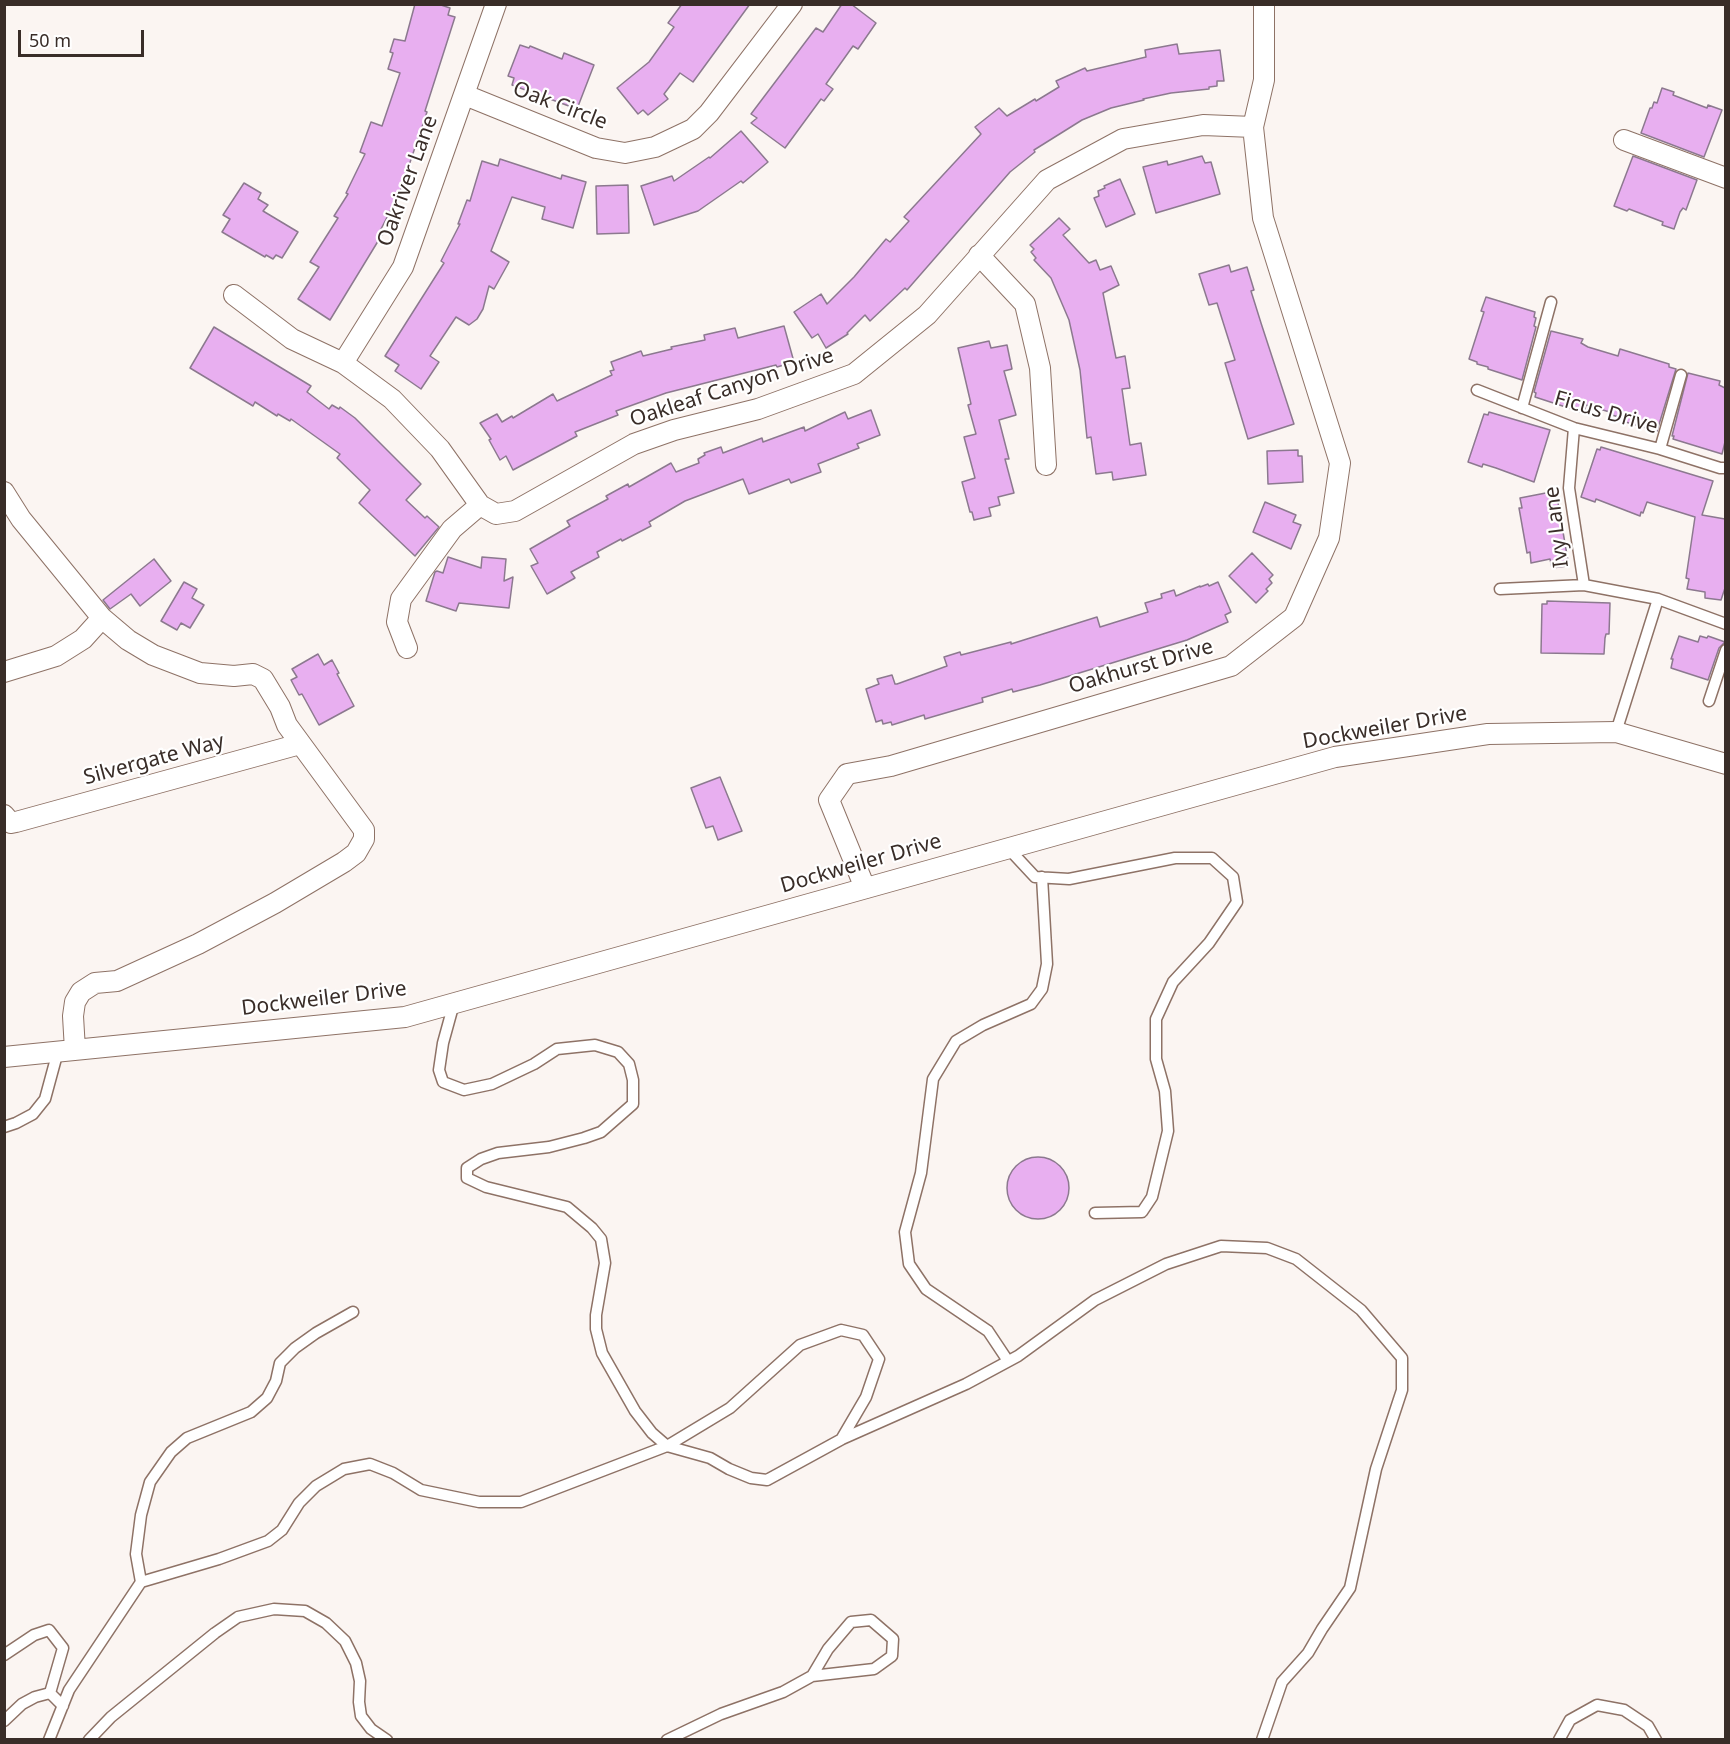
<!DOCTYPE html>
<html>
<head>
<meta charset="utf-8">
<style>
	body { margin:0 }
	#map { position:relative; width:1730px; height:1744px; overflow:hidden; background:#fbf5f2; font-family:"Noto Sans",sans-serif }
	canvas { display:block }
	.frame { position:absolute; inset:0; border:6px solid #392d28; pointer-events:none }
	.scale { position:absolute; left:18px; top:30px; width:126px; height:27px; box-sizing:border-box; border:3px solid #392d28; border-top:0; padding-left:8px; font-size:18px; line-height:21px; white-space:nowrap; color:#392d28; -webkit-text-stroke:4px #fff; paint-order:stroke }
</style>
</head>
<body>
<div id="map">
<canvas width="1730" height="1744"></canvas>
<div class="frame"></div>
<div class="scale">50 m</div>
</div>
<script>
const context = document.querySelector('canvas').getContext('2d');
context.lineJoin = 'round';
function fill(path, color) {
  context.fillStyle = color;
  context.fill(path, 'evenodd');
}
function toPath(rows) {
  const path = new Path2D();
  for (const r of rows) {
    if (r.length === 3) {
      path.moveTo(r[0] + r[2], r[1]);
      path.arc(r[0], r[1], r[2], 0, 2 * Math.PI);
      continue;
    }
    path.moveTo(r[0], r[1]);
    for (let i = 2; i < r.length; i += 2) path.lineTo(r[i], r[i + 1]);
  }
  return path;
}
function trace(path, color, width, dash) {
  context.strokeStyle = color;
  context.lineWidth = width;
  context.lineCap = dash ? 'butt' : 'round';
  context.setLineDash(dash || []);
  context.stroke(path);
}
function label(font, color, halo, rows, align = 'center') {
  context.font = font + ' "Noto Sans",sans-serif';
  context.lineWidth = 4.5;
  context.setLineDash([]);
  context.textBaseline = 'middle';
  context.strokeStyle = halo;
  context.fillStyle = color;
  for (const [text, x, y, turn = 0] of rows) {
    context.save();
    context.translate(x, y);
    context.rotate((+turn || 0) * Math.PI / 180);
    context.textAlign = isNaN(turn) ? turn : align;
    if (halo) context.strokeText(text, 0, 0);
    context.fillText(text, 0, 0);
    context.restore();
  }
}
const building = toPath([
	[415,4,438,4,450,8,448,15,455,17,425,111,427,112,400,192,380,231,383,233,330,320,298,299,319,267,310,262,338,218,334,216,348,194,346,193,365,154,360,152,371,122,382,126,400,73,388,69,393,53,390,52,394,39,405,41,415,4],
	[682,4,750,4,693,82,680,73,664,94,668,99,648,115,643,110,638,114,617,88,649,62,674,27,668,23,682,4],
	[842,4,851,4,876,23,858,49,853,46,826,84,833,89,824,101,821,99,785,148,751,123,757,118,751,114,816,28,823,32,842,4],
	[1177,44,1179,54,1220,50,1224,81,1217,81,1217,86,1209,87,1209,89,1171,93,1143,99,1144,100,1111,108,1082,120,1034,150,1035,152,1010,172,907,290,905,288,870,321,865,315,847,333,848,334,826,348,818,334,812,338,794,312,821,294,827,304,854,277,886,239,890,242,909,221,904,217,981,134,975,127,999,108,1007,116,1035,99,1036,101,1059,87,1056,81,1085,68,1087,71,1146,57,1145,50,1177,44],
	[520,45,529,48,530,46,562,59,564,53,594,65,577,109,512,85,514,78,508,76,520,45],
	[1662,88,1674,92,1673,95,1707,108,1708,105,1722,110,1704,157,1641,133,1650,108,1652,108,1654,102,1657,103,1662,88],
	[741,131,768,162,743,183,741,181,698,211,654,225,641,186,672,176,674,181,709,157,710,158,741,131],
	[1202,156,1205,163,1211,162,1220,194,1156,213,1143,167,1167,161,1168,165,1202,156],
	[1633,156,1697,180,1686,210,1683,208,1680,212,1674,229,1662,225,1663,222,1629,209,1627,211,1614,206,1633,156],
	[500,159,561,179,562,175,586,182,573,228,542,219,545,207,512,197,491,251,509,262,494,289,489,286,483,309,477,319,469,325,456,317,430,356,439,362,421,389,395,371,399,365,385,356,444,263,441,261,460,224,458,224,467,200,470,201,482,161,498,166,500,159],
	[1120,179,1135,214,1106,227,1094,198,1099,196,1098,191,1105,188,1104,186,1120,179],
	[244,183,261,193,258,199,268,205,263,211,298,232,282,258,276,255,273,259,266,255,265,257,222,232,230,219,223,215,244,183],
	[628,185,629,233,597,234,596,186,628,185],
	[1059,218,1070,229,1063,235,1089,263,1096,260,1100,270,1111,266,1119,285,1103,293,1116,358,1125,356,1130,388,1122,389,1130,445,1141,443,1146,475,1113,480,1112,472,1096,474,1091,437,1087,438,1080,370,1069,320,1051,278,1034,260,1036,258,1031,252,1034,249,1030,245,1059,218],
	[1229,265,1231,272,1247,267,1254,290,1251,291,1261,323,1294,424,1248,439,1225,363,1235,360,1217,303,1209,305,1199,274,1229,265],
	[1486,297,1535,312,1534,317,1536,318,1534,326,1536,327,1522,380,1488,369,1488,367,1477,364,1477,362,1469,359,1484,312,1481,311,1486,297],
	[784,326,794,362,777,367,776,365,666,393,616,411,618,415,575,432,577,436,513,470,506,456,500,460,489,440,491,439,480,423,497,414,502,422,512,416,513,418,553,394,557,401,612,375,610,371,614,370,611,362,641,351,643,356,672,349,671,347,705,340,704,335,735,328,738,338,784,326],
	[214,327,311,386,307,392,329,409,332,405,339,409,340,407,355,418,421,484,406,500,425,518,427,516,439,527,415,556,359,503,370,490,337,458,340,454,291,419,290,421,278,414,277,416,255,402,253,406,190,368,214,327],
	[1551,331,1583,339,1581,343,1588,347,1618,356,1620,349,1669,364,1669,367,1676,369,1657,431,1622,421,1622,418,1612,415,1613,413,1586,405,1584,413,1535,397,1536,393,1534,392,1551,331],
	[989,341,991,348,1007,345,1012,369,1004,371,1016,415,999,420,1009,459,1005,459,1014,493,998,497,1000,505,989,508,991,516,974,520,972,512,970,512,962,482,975,478,964,437,976,434,968,405,971,404,958,348,989,341],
	[1688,373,1720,381,1719,385,1725,388,1725,442,1722,454,1673,439,1674,436,1672,436,1688,373],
	[871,410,880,435,857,444,859,448,818,464,821,472,791,483,789,479,749,494,743,479,685,501,649,522,651,526,622,541,621,539,597,552,599,557,571,572,575,578,547,594,531,566,538,563,530,549,570,526,567,521,608,499,606,496,628,484,629,487,671,463,676,472,699,463,698,459,705,455,704,453,721,447,723,453,762,438,763,442,804,427,805,431,845,412,848,419,871,410],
	[1489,412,1550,430,1534,482,1496,468,1483,464,1482,467,1468,462,1484,414,1488,415,1489,412],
	[1601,447,1713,481,1702,515,1725,519,1725,588,1721,600,1705,598,1705,592,1687,589,1689,579,1686,578,1695,517,1647,502,1643,513,1641,512,1640,516,1596,499,1595,502,1581,497,1597,449,1600,450,1601,447],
	[1298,450,1298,456,1302,456,1303,482,1268,484,1267,451,1298,450],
	[1556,491,1568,561,1566,561,1567,566,1552,568,1550,559,1531,563,1530,552,1527,553,1519,508,1522,508,1520,498,1556,491],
	[1265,502,1296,515,1293,522,1301,525,1291,549,1253,532,1265,502],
	[1252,553,1273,575,1269,579,1272,583,1266,589,1268,591,1256,603,1229,576,1252,553],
	[448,557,481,568,482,557,506,559,504,581,513,577,509,608,459,603,456,611,426,601,435,572,437,571,443,573,448,557],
	[154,559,171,581,140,606,131,594,110,609,103,600,154,559],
	[184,582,197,589,192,598,204,605,190,628,181,623,177,630,161,621,184,582],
	[1218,582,1231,612,1225,615,1228,622,1187,640,1040,685,1013,692,1012,689,982,698,983,702,925,719,924,715,892,725,891,722,883,724,882,720,876,722,866,689,879,684,877,679,892,675,895,684,897,684,947,666,944,657,960,652,961,655,1011,642,1011,644,1097,617,1100,627,1148,612,1145,603,1162,598,1161,594,1174,590,1176,596,1200,586,1200,587,1208,584,1209,586,1218,582],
	[1547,601,1610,603,1609,634,1606,634,1605,638,1604,654,1541,653,1542,604,1547,604,1547,601],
	[1679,636,1698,642,1700,636,1707,638,1708,636,1725,642,1719,648,1708,680,1671,668,1673,659,1671,659,1679,636],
	[318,654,324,665,332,660,339,673,337,674,354,706,319,725,302,694,299,695,291,680,297,677,292,669,318,654],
	[720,777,742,831,718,840,713,826,706,828,691,788,720,777],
	[1038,1188,31]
]);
const lane = toPath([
	[1477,390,1574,428,1660,449,1720,468,1726,468],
	[1522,408,1551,302],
	[1574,428,1569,488,1584,585],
	[1660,449,1681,375],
	[1500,589,1584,585,1658,599,1726,624],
	[1709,701,1726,650],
	[1616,732,1658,599],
	[1008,848,1035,877,1069,879,1175,858,1212,858,1233,877,1237,902,1209,943,1173,982,1156,1019,1156,1059,1165,1091,1168,1131,1152,1197,1142,1212,1095,1213],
	[454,1003,443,1043,439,1070,443,1082,464,1090,492,1084,534,1064,557,1049,595,1045,618,1052,629,1064,633,1080,633,1104,601,1132,584,1138,549,1147,498,1153,481,1159,467,1168,467,1178,486,1187,567,1207,592,1228,601,1239,605,1263,596,1315,596,1329,602,1353,635,1411,652,1433,667,1446,710,1458,729,1469,751,1478,767,1480,842,1439,966,1384,1018,1356,1095,1300,1166,1264,1221,1246,1267,1248,1296,1259,1361,1310,1402,1358,1402,1390,1376,1469,1350,1588,1322,1629,1308,1653,1282,1682,1262,1740],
	[4,1127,16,1123,33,1114,45,1099,58,1051],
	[1008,1361,988,1331,926,1289,909,1264,905,1232,921,1173,933,1079,956,1041,983,1025,1031,1004,1042,989,1047,964,1042,877],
	[141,1582,219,1559,268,1541,282,1530,299,1503,316,1486,344,1469,370,1464,393,1473,421,1490,479,1502,521,1502,667,1446,730,1408,800,1345,841,1330,863,1335,879,1359,866,1397,842,1438],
	[4,1655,34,1635,49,1630,63,1648,50,1693,63,1706],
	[4,1721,22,1704,35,1697,50,1693],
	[49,1740,69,1690,141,1582,136,1554,141,1515,150,1482,171,1452,187,1438,251,1412,267,1398,276,1381,280,1363,295,1348,316,1333,353,1312],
	[89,1740,111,1717,215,1633,238,1617,274,1609,305,1611,326,1623,345,1641,356,1663,360,1681,359,1702,361,1716,371,1729,387,1740],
	[667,1740,721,1714,783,1692,812,1676,874,1669,892,1656,893,1639,871,1620,851,1622,828,1649,812,1676],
	[1559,1740,1570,1720,1597,1705,1624,1710,1648,1726,1656,1740]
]);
const street = toPath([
	[465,95,596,148,625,153,655,147,693,129,709,113,792,4],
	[1624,140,1726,178],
	[979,255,1025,304,1040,368,1046,465],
	[234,295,292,339,343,363,392,399,440,449,480,505,496,514,515,511,634,444,674,430,758,409,854,374,927,315,1047,180,1123,139,1203,125,1253,127],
	[343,363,403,267,496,4],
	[4,492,21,519,102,618,128,640,153,655,200,673,234,676,253,674,263,679,280,707,287,725,364,830,364,839,356,853,344,862,275,903,198,944,117,981,95,983,81,992,75,1002,73,1016,75,1050],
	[407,648,397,622,401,599,452,529,480,505],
	[4,672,56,656,83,639,102,618],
	[4,815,11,823,16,822,300,744],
	[865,888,829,800,847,774,891,766,1231,666,1294,617,1329,538,1340,463,1263,218,1253,127,1264,80,1264,4],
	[4,1057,405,1017,1335,757,1488,734,1616,732,1726,764]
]);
const streetNames = [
	["Oak Circle",560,106,21],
	["Oakriver Lane",408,181,-70],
	["Oakleaf Canyon Drive",732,388,-18],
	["Ficus Drive",1606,413,16],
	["Ivy Lane",1557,527,-97],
	["Oakhurst Drive",1141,667,-16],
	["Dockweiler Drive",1385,728,-10],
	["Silvergate Way",154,760,-15],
	["Dockweiler Drive",861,864,-16],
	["Dockweiler Drive",324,999,-7]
];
fill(building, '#e8aff0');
trace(building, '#8c798f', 1.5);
trace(lane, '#8e7266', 13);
trace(street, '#8e7266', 22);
trace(lane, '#fff', 10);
trace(street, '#fff', 20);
label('21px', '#392d28', '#fff', streetNames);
</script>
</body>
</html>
